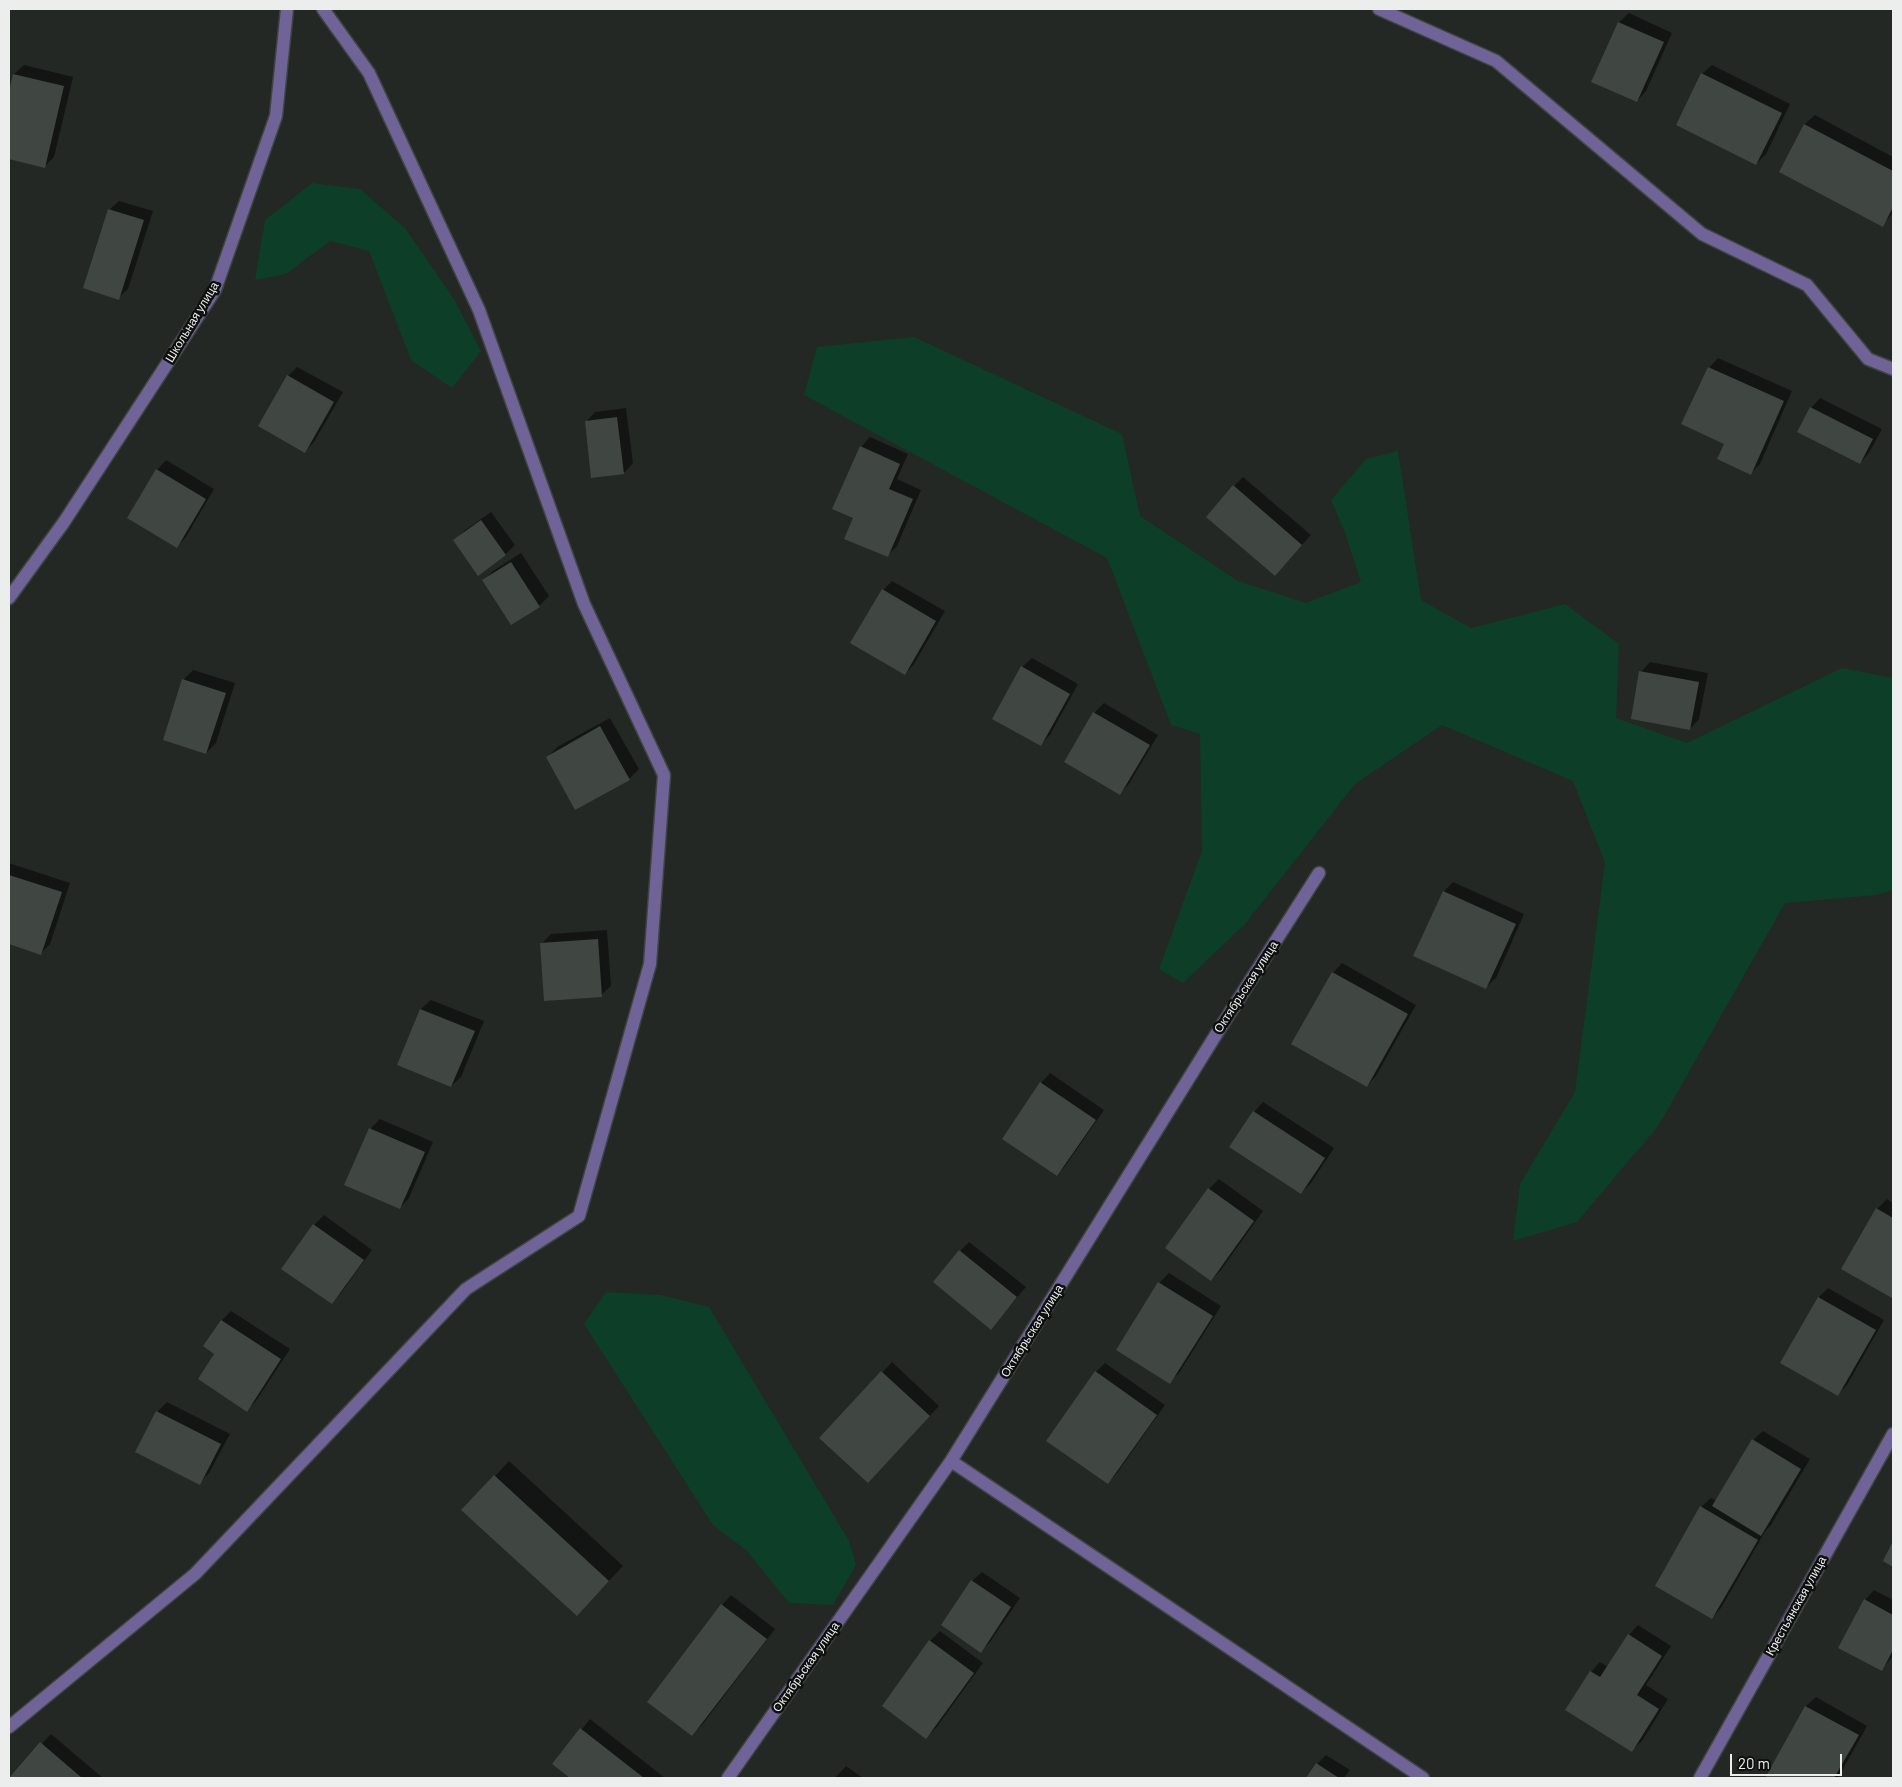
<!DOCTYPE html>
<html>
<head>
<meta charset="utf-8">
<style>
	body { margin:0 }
	#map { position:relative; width:1902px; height:1787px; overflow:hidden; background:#232825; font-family:Barlow,sans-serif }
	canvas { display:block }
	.frame { position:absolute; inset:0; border:10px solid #ebeeec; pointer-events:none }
	.scale { position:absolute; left:1730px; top:1754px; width:112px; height:22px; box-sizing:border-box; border:2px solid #ebeeec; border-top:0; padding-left:6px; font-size:15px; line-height:18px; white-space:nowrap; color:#ebeeec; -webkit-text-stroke:4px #0e100f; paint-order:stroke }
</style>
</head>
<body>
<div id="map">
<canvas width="1902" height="1787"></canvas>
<div class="frame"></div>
<div class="scale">20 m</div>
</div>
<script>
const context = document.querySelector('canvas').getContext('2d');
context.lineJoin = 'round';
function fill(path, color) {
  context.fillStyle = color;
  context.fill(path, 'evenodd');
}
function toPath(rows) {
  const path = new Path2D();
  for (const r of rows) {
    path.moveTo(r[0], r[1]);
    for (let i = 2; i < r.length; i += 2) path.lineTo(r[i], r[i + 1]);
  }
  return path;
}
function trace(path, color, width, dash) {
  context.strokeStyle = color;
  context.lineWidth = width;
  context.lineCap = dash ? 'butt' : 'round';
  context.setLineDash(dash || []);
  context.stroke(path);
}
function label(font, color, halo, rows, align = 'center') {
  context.font = font + ' Barlow,sans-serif';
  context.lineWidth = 5;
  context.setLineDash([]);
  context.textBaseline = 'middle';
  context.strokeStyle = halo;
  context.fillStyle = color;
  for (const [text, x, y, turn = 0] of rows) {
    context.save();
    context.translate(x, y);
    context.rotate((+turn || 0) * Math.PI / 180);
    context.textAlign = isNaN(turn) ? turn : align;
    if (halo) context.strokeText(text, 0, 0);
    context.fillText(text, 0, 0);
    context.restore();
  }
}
const green = toPath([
	[312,183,360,189,405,228,454,299,481,351,452,388,411,360,369,251,330,241,286,274,255,280,265,220],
	[914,337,1122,434,1140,516,1238,581,1306,603,1361,582,1345,533,1331,500,1366,459,1398,451,1421,600,1471,628,1565,604,1619,644,1616,718,1687,743,1842,668,1893,678,1893,890,1876,895,1785,903,1659,1125,1577,1222,1513,1241,1520,1184,1575,1092,1605,863,1573,781,1442,725,1355,784,1245,924,1183,983,1159,969,1202,851,1200,734,1171,725,1107,558,804,395,817,347],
	[606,1292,661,1295,709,1307,849,1541,856,1565,833,1605,789,1603,747,1551,713,1525,584,1324]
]);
const shadow = toPath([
	[1629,13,1672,33,1646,91,1637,101,1593,81,1619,22],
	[24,65,73,77,54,157,44,167,9,158,9,97,14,74],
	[1712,65,1790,104,1766,154,1756,164,1702,74],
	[1815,115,1893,157,1893,213,1882,225,1781,171,1805,124],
	[119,201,153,211,128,289,118,298,109,210],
	[1718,358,1792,391,1760,464,1751,473,1726,443,1709,368],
	[297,367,343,392,314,442,305,451,288,376],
	[1820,398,1882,429,1869,453,1860,463,1811,408],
	[626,408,633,463,624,473,586,422,595,412],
	[870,437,908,454,897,479,921,490,897,546,887,556,855,517,861,447],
	[166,460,214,489,186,537,177,546,157,470],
	[1243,477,1311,535,1275,574,1234,486],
	[491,512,515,545,505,555,455,541,464,531],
	[521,553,549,596,539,606,511,624,484,580,493,571],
	[892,581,945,611,914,664,905,674,883,590],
	[1032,658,1078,684,1050,735,1041,744,1022,667],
	[1650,662,1708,673,1699,719,1690,729,1641,672],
	[193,670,235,683,216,743,206,753,164,740,184,679],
	[1104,703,1158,735,1129,784,1120,793,1094,713],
	[610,718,639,769,629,779,548,757,557,747],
	[9,863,70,883,50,944,41,953,9,943],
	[1453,882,1524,914,1496,978,1486,987,1444,891],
	[607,930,611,986,601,995,541,944,551,934],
	[1342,963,1416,1005,1376,1076,1367,1086,1333,973],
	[431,1000,484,1021,461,1077,451,1086,399,1065,421,1009],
	[1050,1073,1104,1110,1066,1165,1057,1175,1004,1139,1041,1083],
	[1263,1102,1334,1148,1311,1183,1301,1193,1254,1112],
	[380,1119,433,1142,409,1198,400,1208,346,1184,371,1128],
	[1219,1179,1263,1211,1221,1270,1211,1280,1167,1248,1209,1189],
	[1887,1199,1893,1203,1893,1294,1892,1296,1843,1268,1877,1209],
	[324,1215,372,1250,341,1293,332,1302,283,1268,314,1225],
	[969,1242,1026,1287,991,1328,960,1251],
	[1169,1273,1221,1306,1179,1373,1169,1382,1117,1349,1159,1283],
	[1828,1288,1884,1320,1847,1385,1837,1395,1782,1363,1819,1297],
	[231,1311,290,1349,256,1401,247,1410,216,1354,222,1320],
	[892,1362,939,1406,878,1472,821,1438],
	[1105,1363,1165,1405,1117,1473,1108,1483,1096,1372],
	[167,1402,230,1434,209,1473,200,1483,157,1412],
	[1763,1431,1810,1459,1771,1525,1766,1530,1721,1608,1712,1618,1701,1507,1711,1498,1716,1501,1753,1440],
	[509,1461,623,1566,591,1600,495,1476],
	[982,1572,1020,1598,990,1642,981,1651,972,1581],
	[1874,1590,1893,1600,1893,1656,1881,1670,1865,1600],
	[731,1595,775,1629,702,1725,692,1734,722,1605],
	[1638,1625,1671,1646,1646,1685,1668,1699,1642,1741,1632,1750,1591,1672,1600,1662,1608,1667,1629,1635],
	[940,1631,983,1663,936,1728,926,1737,883,1706,930,1641],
	[1816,1697,1867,1726,1838,1778,1766,1778,1806,1706],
	[590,1719,665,1778,572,1778,554,1764],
	[51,1734,103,1778,11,1778],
	[1326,1755,1350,1770,1344,1778,1307,1778,1317,1764],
	[846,1766,863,1778,835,1778]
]);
const building = toPath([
	[1618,22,1664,42,1637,102,1591,82],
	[1701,73,1782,113,1756,165,1676,125],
	[13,74,64,86,45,168,9,159,9,92],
	[1804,124,1893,171,1893,207,1883,227,1779,172],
	[108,209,144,220,119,300,83,288],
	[1708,367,1784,401,1751,475,1717,459,1724,444,1681,424],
	[287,375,334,402,305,453,258,426],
	[1810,407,1873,439,1860,464,1797,432],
	[617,417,624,474,591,478,585,421],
	[860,446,900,464,889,489,913,499,888,557,844,539,853,518,832,509],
	[156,469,206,499,177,548,127,518],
	[1233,485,1302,545,1275,576,1206,517],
	[481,520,506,555,478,576,453,540],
	[511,562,540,607,511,625,482,580],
	[882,589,936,621,905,675,850,643],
	[1021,666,1070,694,1041,746,992,719],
	[1639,671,1699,682,1690,730,1631,719],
	[182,679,226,693,206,754,163,740],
	[1093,712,1150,745,1120,795,1064,762],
	[600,726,630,780,575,810,546,757],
	[9,875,62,892,41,955,9,944],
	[1443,891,1516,924,1486,989,1413,956],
	[598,939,602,997,544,1001,540,943],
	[1332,972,1408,1014,1367,1087,1291,1044],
	[420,1009,475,1031,451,1087,397,1065],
	[1040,1082,1096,1120,1057,1176,1002,1139],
	[1253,1111,1325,1158,1301,1194,1229,1147],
	[369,1128,425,1152,400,1209,344,1185],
	[1208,1188,1254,1221,1211,1281,1165,1248],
	[1876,1208,1893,1218,1893,1295,1892,1298,1841,1269],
	[313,1224,364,1260,332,1304,281,1269],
	[959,1250,1017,1297,991,1330,933,1282],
	[1158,1282,1213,1316,1170,1384,1116,1350],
	[1818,1297,1876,1330,1838,1396,1780,1363],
	[221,1320,281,1359,247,1412,198,1379,214,1354,203,1346],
	[881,1371,930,1416,868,1483,819,1438],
	[1095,1371,1157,1415,1108,1484,1046,1441],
	[156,1411,221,1444,200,1485,135,1452],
	[1752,1439,1801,1469,1761,1536,1712,1506],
	[494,1475,609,1581,577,1616,461,1510],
	[1700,1506,1758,1540,1712,1619,1655,1586],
	[1893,1541,1893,1567,1883,1561],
	[971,1580,1011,1607,981,1653,941,1625],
	[1864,1599,1893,1615,1893,1650,1882,1671,1838,1648],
	[721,1604,767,1639,692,1736,647,1702],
	[1628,1634,1662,1656,1637,1695,1659,1709,1632,1752,1565,1710,1590,1671,1600,1677],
	[929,1640,974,1673,926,1739,882,1706],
	[1805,1706,1859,1735,1834,1778,1765,1778],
	[580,1728,644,1778,570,1778,552,1764],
	[40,1742,82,1778,9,1778],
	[1316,1763,1339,1778,1306,1778]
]);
const minor = toPath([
	[1379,9,1496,61,1702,234,1807,285,1868,359,1893,369],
	[9,598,64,522,215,290,276,116,287,9],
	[951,1461,1423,1778],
	[9,1727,195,1574,466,1289,579,1216,650,964,664,775,584,604,479,310,369,73,323,9],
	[728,1778,951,1461,1217,1033,1319,873],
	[1700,1778,1893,1434]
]);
const streetNames = [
	["Школьная улица",192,322,-59],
	["Октябрьская улица",1246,987,-57],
	["Октябрьская улица",1032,1331,-58],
	["Крестьянская улица",1796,1606,-61],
	["Октябрьская улица",806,1667,-55]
];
fill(green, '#0d3e27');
fill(shadow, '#0007');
fill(building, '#404642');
trace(minor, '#3f4441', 15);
trace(minor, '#706398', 12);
label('12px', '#ebeeec', '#0e100f', streetNames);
</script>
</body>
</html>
